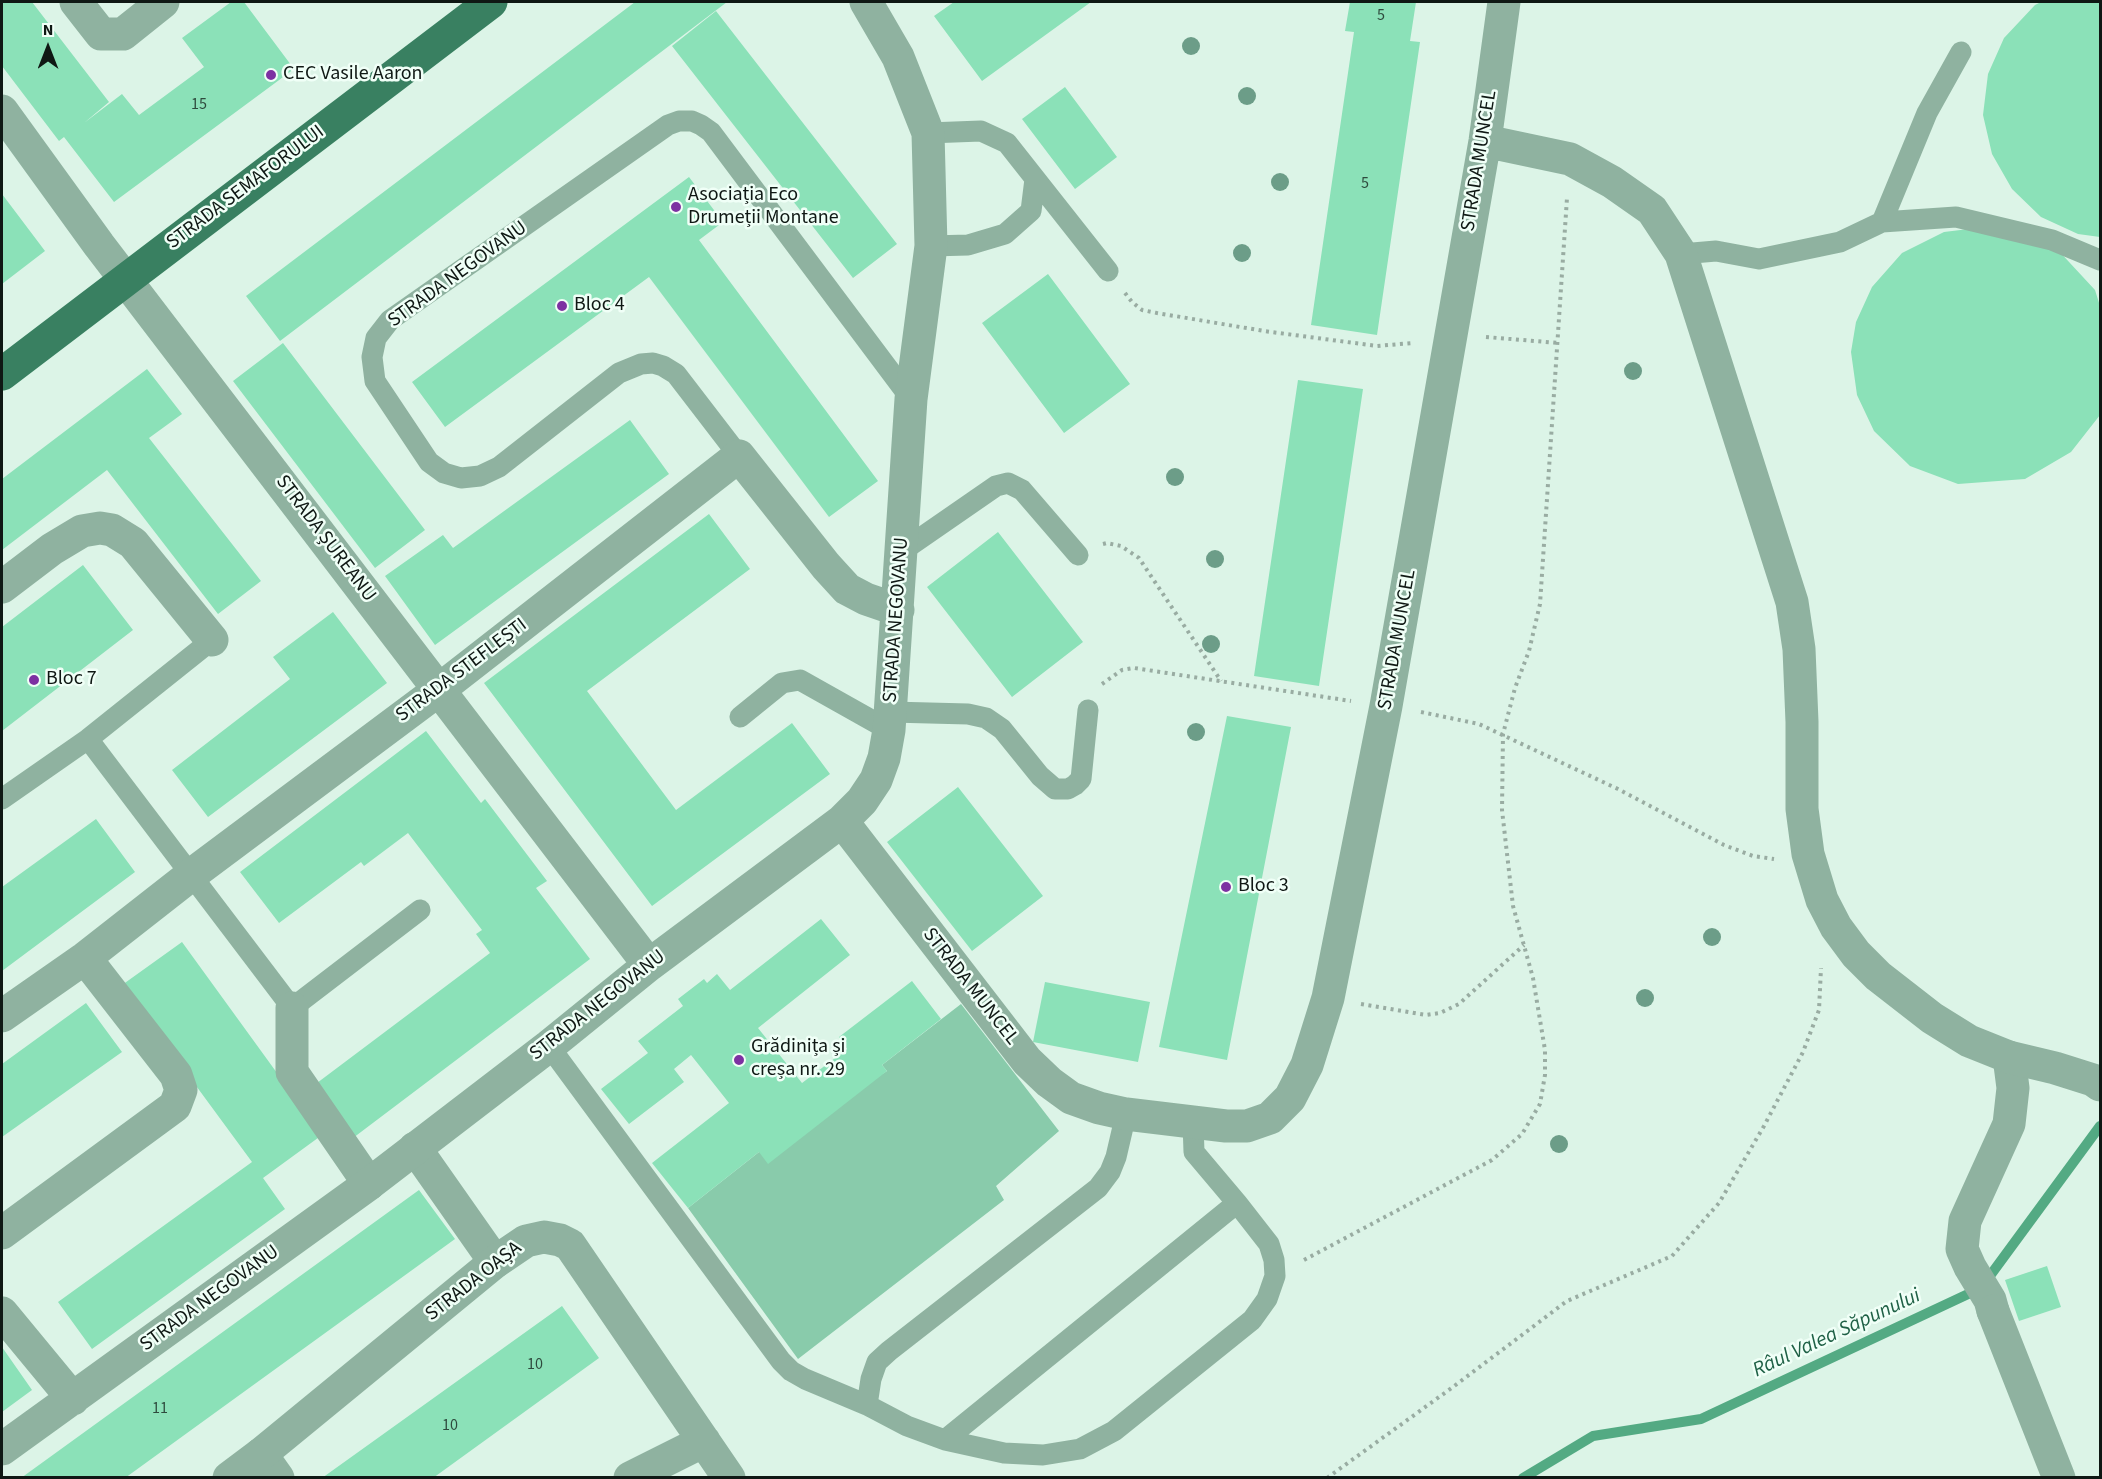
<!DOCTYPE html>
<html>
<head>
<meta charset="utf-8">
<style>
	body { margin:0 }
	#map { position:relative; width:2102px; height:1479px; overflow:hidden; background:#dcf4e7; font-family:"Source Sans 3",sans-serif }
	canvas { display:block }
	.frame { position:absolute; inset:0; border:3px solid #0f1814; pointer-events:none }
	.north { position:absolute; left:18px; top:18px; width:60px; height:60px; -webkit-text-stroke:4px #f0fff7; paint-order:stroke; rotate:0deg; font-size:16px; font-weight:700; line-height:24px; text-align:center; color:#0f1814 }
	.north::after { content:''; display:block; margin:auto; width:21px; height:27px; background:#0f1814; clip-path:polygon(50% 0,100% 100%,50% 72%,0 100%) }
</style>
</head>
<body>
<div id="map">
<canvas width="2102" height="1479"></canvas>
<div class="frame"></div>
<div class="north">N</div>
</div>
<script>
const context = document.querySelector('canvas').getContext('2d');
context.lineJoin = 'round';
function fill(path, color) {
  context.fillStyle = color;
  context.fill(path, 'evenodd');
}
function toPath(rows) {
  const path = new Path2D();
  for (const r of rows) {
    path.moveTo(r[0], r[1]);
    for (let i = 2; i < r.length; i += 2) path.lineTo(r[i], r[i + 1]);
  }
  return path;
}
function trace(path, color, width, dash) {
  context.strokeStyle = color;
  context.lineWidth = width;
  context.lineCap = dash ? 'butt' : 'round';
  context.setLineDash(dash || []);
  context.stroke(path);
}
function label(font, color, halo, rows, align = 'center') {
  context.font = font + ' "Source Sans 3",sans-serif';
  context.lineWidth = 5;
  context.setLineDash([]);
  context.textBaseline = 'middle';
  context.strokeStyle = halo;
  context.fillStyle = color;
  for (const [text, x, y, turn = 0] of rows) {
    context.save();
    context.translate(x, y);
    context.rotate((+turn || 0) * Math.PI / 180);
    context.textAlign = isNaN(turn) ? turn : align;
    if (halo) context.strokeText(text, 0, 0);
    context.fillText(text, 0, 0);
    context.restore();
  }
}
const green = toPath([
	[961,1004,1059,1131,996,1186,1004,1200,798,1359,688,1208,759,1152,887,1071,882,1065]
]);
const stream = toPath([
	[1523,1478,1593,1436,1701,1419,1981,1288,2100,1126]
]);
const building = toPath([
	[2,2,32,2,109,102,84,123,122,94,139,115,204,67,182,38,231,2,244,2,294,69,114,202,64,137,59,141,2,66],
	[635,2,727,2,280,341,246,296],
	[954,2,1091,2,982,81,934,16],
	[1350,2,1416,2,1410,41,1420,42,1377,335,1311,325,1354,32,1345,31],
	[2041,2,2100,2,2100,237,2078,234,2041,217,2012,189,1992,154,1983,115,1988,74,2004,38,2035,5],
	[716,11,897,244,853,278,672,46],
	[1065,87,1117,157,1075,189,1022,119],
	[689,177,723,222,699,240,878,481,829,517,649,277,445,427,412,382],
	[2,194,45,251,2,284],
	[1993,226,2057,249,2095,290,2100,306,2100,415,2071,452,2025,479,1958,484,1910,466,1874,431,1857,395,1851,352,1856,322,1872,287,1902,253,1944,232],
	[1048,274,1130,384,1064,433,982,323],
	[283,343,425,530,375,568,233,381],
	[147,369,182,414,149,438,261,581,218,614,107,470,2,550,2,479],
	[1298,380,1363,389,1319,686,1254,676],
	[630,420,669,474,435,645,385,576,443,535,453,548],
	[709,514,750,569,587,691,676,810,792,723,830,774,652,906,484,683],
	[998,532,1083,642,1012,697,927,587],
	[83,565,133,630,2,731,2,627],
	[333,612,387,683,208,817,172,770,290,679,273,657],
	[1227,716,1291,727,1227,1060,1159,1047],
	[426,731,481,803,485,799,547,881,536,888,590,959,353,1138,313,1086,490,953,476,934,482,930,408,833,364,866,361,862,279,923,240,872],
	[958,787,1043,896,972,951,887,842],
	[96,819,135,872,2,971,2,887],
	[821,919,850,955,758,1028,802,1083,847,1049,839,1037,912,981,941,1019,882,1065,887,1071,768,1164,759,1152,688,1208,652,1163,729,1103,691,1055,674,1069,684,1082,629,1124,601,1089,648,1053,638,1041,683,1006,678,999,704,979,707,983,717,974,730,990],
	[182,942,322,1135,263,1178,285,1209,92,1349,58,1302,252,1162,122,985],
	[1045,982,1150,1002,1138,1062,1033,1042],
	[86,1003,122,1052,2,1137,2,1064],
	[419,1190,455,1239,234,1399,125,1478,21,1478],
	[2047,1266,2061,1307,2019,1321,2005,1280],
	[562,1306,599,1358,433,1478,322,1478],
	[2,1347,32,1390,2,1412]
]);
const path = toPath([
	[1125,293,1132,302,1142,310,1157,313,1264,331,1377,346,1413,343],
	[1486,337,1558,343],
	[1103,544,1107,543,1121,546,1139,558,1221,681],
	[1102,684,1122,670,1134,668,1351,701],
	[1421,712,1479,724,1618,789,1724,845,1753,856,1774,859],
	[1361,1004,1426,1015,1440,1013,1459,1004,1524,945],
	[1304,1260,1492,1160,1522,1134,1540,1104,1545,1075,1545,1050,1533,978,1513,906,1502,810,1503,734,1515,688,1529,651,1540,604,1567,198],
	[1327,1478,1453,1387,1567,1301,1672,1256,1719,1203,1764,1126,1803,1052,1819,1010,1821,968]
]);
const service = toPath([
	[928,133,981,131,1007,143,1108,271],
	[1882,222,1927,113,1961,52],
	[931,246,968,245,1005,234,1031,211,1035,179],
	[1681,254,1716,251,1759,259,1840,242,1882,222,1956,217,2052,240,2100,260],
	[739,456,676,374,663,366,653,363,641,364,619,373,499,467,480,476,461,478,444,473,429,462,375,381,372,357,376,338,390,320,668,125,679,121,692,121,701,125,711,132,911,399],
	[902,551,996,486,1008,483,1022,490,1078,555],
	[891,712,968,714,986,718,1002,729,1040,776,1055,789,1068,789,1075,785,1081,779,1088,710],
	[740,717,782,683,800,680,889,730],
	[88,739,292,1008,420,910],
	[2,799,88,739,212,640],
	[549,1046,781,1361,791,1371,805,1379,867,1405,907,1426,945,1440,1004,1453,1043,1455,1080,1449,1114,1431,1252,1320,1267,1299,1275,1276,1274,1260,1269,1244,1237,1203,1194,1152,1193,1123],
	[867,1405,871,1379,877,1362,889,1351,1098,1188,1110,1172,1116,1157,1126,1114],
	[945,1440,1237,1203]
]);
const pedestrian = toPath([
	[2,587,52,549,82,531,100,528,112,530,133,543,212,640],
	[292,1008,292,1072,369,1184],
	[415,1148,495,1262],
	[1993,1311,1990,1300,1970,1267,1962,1249,1965,1221,2009,1124,2013,1088,2009,1057],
	[261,1454,278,1478]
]);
const minor = toPath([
	[76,2,101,34,123,34,163,2],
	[2,111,99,245,649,965],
	[1485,141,1570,159,1612,182,1652,210,1681,254,1792,602,1799,649,1802,722,1802,809,1808,854,1822,900,1836,927,1856,954,1878,976,1932,1018,1969,1041,2009,1057,2055,1068,2093,1080,2100,1085],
	[842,821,1027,1061,1049,1082,1071,1098,1099,1108,1126,1114,1226,1126,1247,1126,1270,1118,1290,1098,1307,1065,1328,998,1386,706,1485,141,1504,2],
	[2,1016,85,958,191,875,440,689,739,456,826,566,847,589,866,599,898,610],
	[2,1233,175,1106,181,1090,176,1075,85,958],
	[1993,1311,2059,1478],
	[2,1313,73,1399],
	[2,1449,369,1184,549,1046,649,965,842,821,862,801,876,780,884,758,889,730,911,399,931,246,928,133,898,57,866,2],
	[229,1478,261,1454,495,1262,526,1241,544,1237,560,1240,570,1245,729,1478],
	[630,1478,704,1441]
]);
const primary = toPath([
	[2,374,491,2]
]);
const trees = [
	[1191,46],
	[1247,96],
	[1280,182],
	[1242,253],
	[1633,371],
	[1175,477],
	[1215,559],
	[1211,644],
	[1196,732],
	[1712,937],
	[1645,998],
	[1559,1144]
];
const markers = [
	[271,75,6,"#7d31a2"],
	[676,207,6,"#7d31a2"],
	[562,306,6,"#7d31a2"],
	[34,680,6,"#7d31a2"],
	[1226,887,6,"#7d31a2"],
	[739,1060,6,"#7d31a2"]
];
const numberNames = [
	["5",1381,16],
	["15",199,105],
	["5",1365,184],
	["10",535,1365],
	["11",160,1409],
	["10",450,1426]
];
const poiNames = [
	["CEC Vasile Aaron",283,75],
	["Asociația Eco",688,196],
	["Drumeții Montane",688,219],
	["Bloc 4",574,306],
	["Bloc 7",46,680],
	["Bloc 3",1238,887],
	["Grădinița și",751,1048],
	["creșa nr. 29",751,1071]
];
const streetNames = [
	["STRADA MUNCEL",1480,161,-81],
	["STRADA SEMAFORULUI",246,188,-37],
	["STRADA NEGOVANU",458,275,-36],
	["STRADA ȘUREANU",325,539,53],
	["STRADA NEGOVANU",897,620,-86],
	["STRADA MUNCEL",1398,640,-80],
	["STRADA STEFLEȘTI",462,671,-37],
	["STRADA MUNCEL",970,987,52],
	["STRADA NEGOVANU",598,1006,-38],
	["STRADA OAȘA",474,1282,-38],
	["STRADA NEGOVANU",210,1299,-36]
];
const waterNames = [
	["Râul Valea Săpunului",1837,1334,-25]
];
fill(green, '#89cbab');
trace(stream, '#53aa83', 10);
fill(building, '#8be1b8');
trace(path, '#99aca2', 4, [3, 4.5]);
trace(service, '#8fb2a0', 21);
trace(pedestrian, '#8fb2a0', 33);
trace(minor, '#8fb2a0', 33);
trace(primary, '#398061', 33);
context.fillStyle = '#6c9d88';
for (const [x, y] of trees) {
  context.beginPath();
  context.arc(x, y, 9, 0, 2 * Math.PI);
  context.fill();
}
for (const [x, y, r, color] of markers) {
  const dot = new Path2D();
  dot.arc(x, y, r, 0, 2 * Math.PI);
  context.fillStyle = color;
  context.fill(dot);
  trace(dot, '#f0fff7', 2);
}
label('16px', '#2e4a3d', null, numberNames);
label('20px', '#0f1814', '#f0fff7', poiNames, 'left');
label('20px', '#0f1814', '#f0fff7', streetNames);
label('italic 21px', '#1f6146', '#f0fff7', waterNames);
</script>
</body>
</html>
